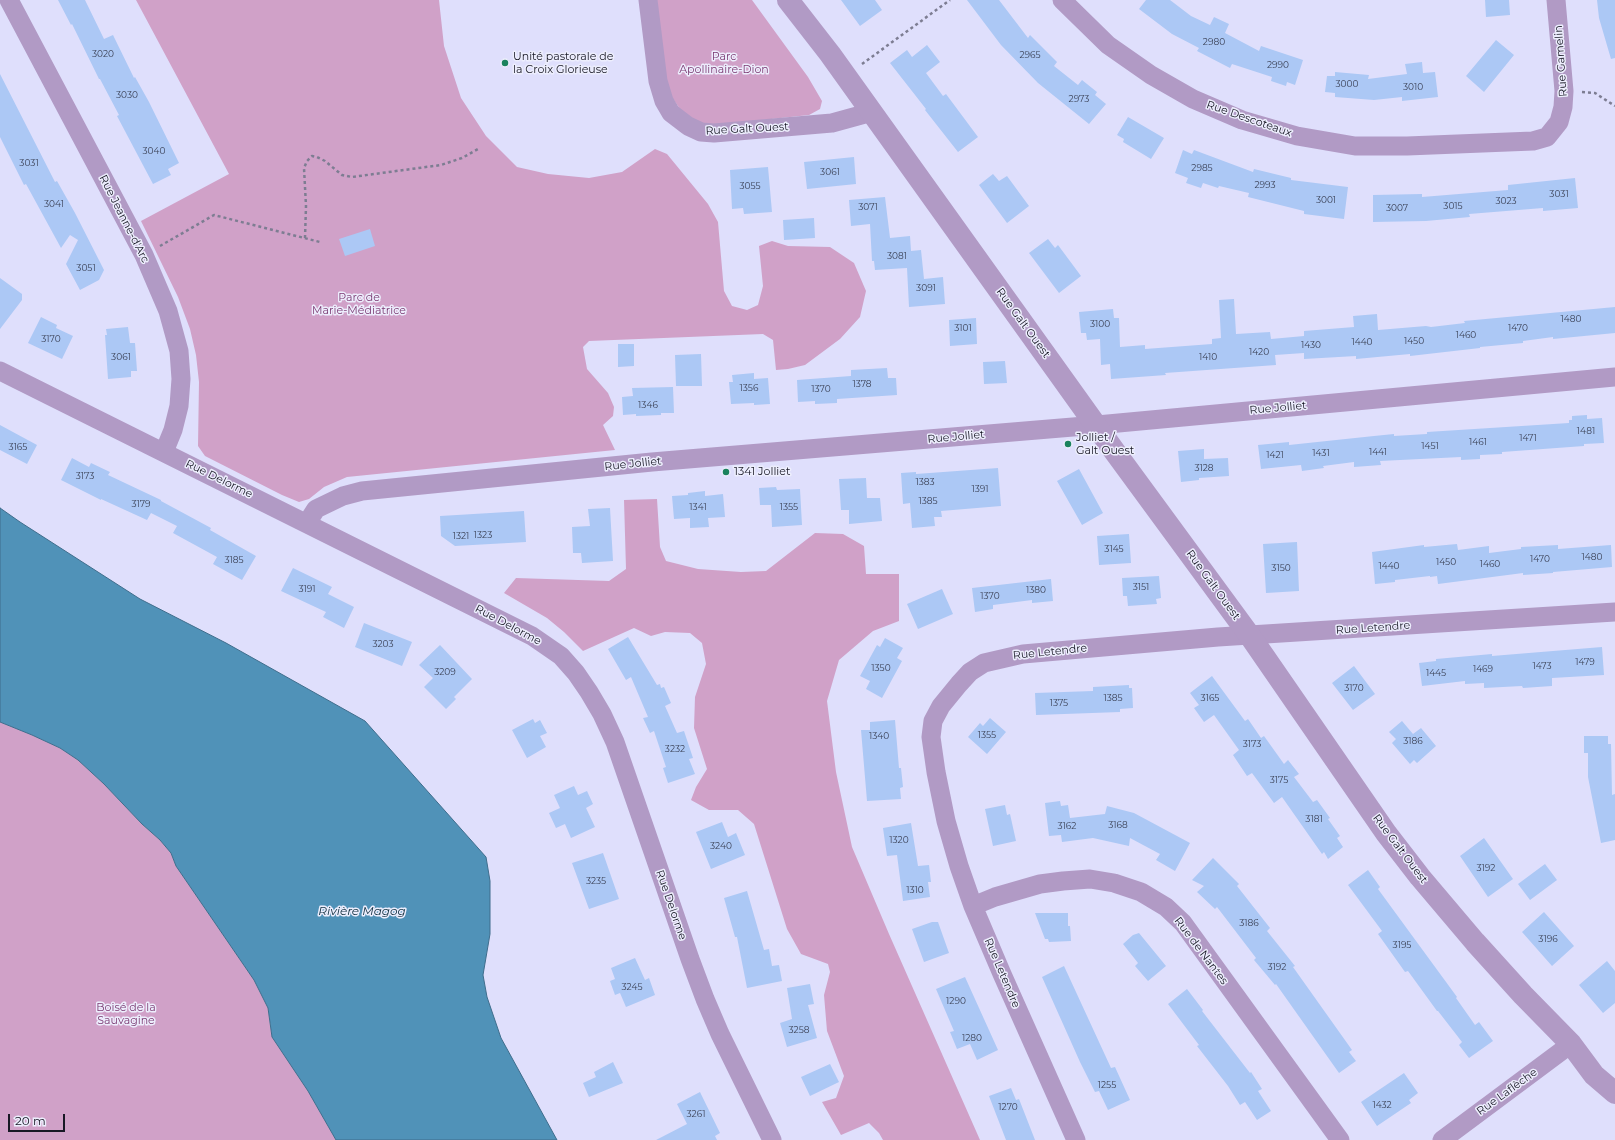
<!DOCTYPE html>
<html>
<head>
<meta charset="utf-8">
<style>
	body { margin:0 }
	#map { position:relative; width:1615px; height:1140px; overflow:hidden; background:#dfdffc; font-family:Montserrat,sans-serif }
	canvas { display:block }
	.scale { position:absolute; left:8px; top:1114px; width:57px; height:18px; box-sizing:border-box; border:2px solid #181825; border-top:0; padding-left:5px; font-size:12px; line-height:14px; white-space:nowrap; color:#181825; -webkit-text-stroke:3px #edeefd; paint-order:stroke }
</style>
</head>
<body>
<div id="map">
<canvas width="1615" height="1140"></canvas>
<div class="scale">20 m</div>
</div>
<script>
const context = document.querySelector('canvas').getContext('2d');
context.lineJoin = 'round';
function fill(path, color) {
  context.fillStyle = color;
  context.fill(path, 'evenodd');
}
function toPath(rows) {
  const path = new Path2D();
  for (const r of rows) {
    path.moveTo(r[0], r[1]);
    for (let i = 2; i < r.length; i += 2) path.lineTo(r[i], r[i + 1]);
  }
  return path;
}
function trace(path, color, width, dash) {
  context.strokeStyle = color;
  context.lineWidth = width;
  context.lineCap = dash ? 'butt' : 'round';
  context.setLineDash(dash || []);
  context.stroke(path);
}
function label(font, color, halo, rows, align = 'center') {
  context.font = font + ' Montserrat,sans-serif';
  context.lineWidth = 3;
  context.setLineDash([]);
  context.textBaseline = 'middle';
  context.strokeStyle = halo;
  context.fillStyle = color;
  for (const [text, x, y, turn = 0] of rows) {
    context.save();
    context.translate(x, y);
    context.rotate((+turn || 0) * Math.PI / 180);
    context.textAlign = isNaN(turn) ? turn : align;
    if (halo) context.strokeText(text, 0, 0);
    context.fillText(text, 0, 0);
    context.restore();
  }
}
const green = toPath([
	[136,0,439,0,444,46,461,98,486,136,517,167,548,174,589,178,622,172,655,149,667,154,708,204,718,222,724,291,732,306,747,310,758,305,763,286,759,246,772,241,788,246,830,247,854,263,866,291,860,317,840,339,805,365,788,369,776,370,773,340,763,334,589,341,583,347,587,369,608,393,614,407,613,416,603,425,615,450,347,477,324,487,309,499,299,502,282,495,205,456,198,446,199,382,196,355,190,329,178,297,141,221,229,174],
	[656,0,752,0,808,77,822,101,820,109,809,115,715,125,704,124,684,115,667,90],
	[657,499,660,547,666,561,698,569,741,572,766,571,815,533,843,534,864,546,866,574,899,574,899,621,873,631,839,660,827,701,836,772,852,847,889,934,980,1140,883,1140,879,1133,869,1123,841,1135,822,1102,836,1098,844,1076,827,1031,824,995,830,972,828,964,801,954,787,929,754,824,738,810,709,810,691,800,696,787,707,769,694,728,695,697,706,664,702,643,690,633,665,632,651,636,634,628,583,651,564,632,547,618,504,593,516,578,609,581,626,569,624,500],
	[0,722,32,735,60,748,78,760,104,784,142,824,160,840,171,853,176,866,254,980,268,1008,272,1037,308,1091,336,1140,0,1140]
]);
const water = toPath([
	[0,508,20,522,140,599,226,643,365,721,486,857,490,881,490,934,483,975,487,997,501,1038,557,1140,336,1140,308,1091,272,1037,268,1008,254,980,176,866,171,853,160,840,142,824,104,784,78,760,60,748,32,735,0,722,0,508]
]);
const building = toPath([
	[58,0,85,0,104,39,113,35,134,78,135,77,149,102,179,163,168,169,171,175,153,184,117,116,119,115,100,79,99,79,72,24,71,25],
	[841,0,875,0,882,10,860,26],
	[967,0,999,0,1028,38,1030,35,1057,62,1054,66,1078,85,1082,80,1097,92,1095,95,1106,104,1089,124,1038,83,1001,45],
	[1146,0,1170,0,1191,16,1210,25,1214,17,1229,24,1225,33,1259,51,1261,46,1303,60,1295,85,1287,82,1286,86,1271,81,1272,77,1232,64,1230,68,1197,51,1199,48,1172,34,1139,9],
	[1485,0,1509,0,1510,15,1486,17],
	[1597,0,1615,0,1615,58,1611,59,1599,18],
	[1496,40,1514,55,1484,92,1466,76],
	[927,45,940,62,926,73,943,96,946,94,978,137,958,152,925,110,926,109,890,63,907,50,912,57],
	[1422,62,1423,73,1435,72,1438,97,1402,101,1402,97,1374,100,1335,97,1335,93,1325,92,1327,76,1335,76,1335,72,1369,75,1368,79,1407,74,1405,64],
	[0,74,55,182,57,181,75,213,104,270,99,280,80,290,66,264,78,240,70,235,61,248,26,184,24,185,0,137],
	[1128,117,1164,138,1151,159,1123,142,1124,139,1117,135],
	[1183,150,1192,154,1194,150,1253,172,1254,169,1291,178,1291,180,1348,187,1344,219,1304,214,1304,211,1248,197,1249,193,1219,186,1218,188,1203,183,1201,188,1186,183,1188,178,1175,173],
	[854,157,856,184,807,189,804,162],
	[768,167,772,212,744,214,743,208,732,209,730,170],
	[993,174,999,181,1007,176,1029,206,1007,223,979,185],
	[1575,178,1578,208,1543,211,1543,208,1469,214,1470,217,1426,221,1373,222,1373,195,1422,194,1422,197,1508,190,1508,185],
	[885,197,890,238,910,236,911,251,921,250,924,279,943,277,945,304,909,307,907,268,875,270,874,261,872,261,870,224,851,226,849,200],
	[814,218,815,238,784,240,783,220],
	[370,229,375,246,345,256,339,239],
	[1048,239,1055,248,1058,245,1081,276,1059,293,1029,253],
	[0,278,22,294,22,300,0,329],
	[1234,299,1236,334,1270,332,1271,339,1304,336,1304,331,1354,327,1353,316,1377,314,1378,330,1426,326,1431,327,1465,323,1464,321,1615,307,1615,333,1553,339,1553,337,1523,341,1523,343,1480,347,1480,348,1410,356,1410,354,1356,359,1356,356,1304,359,1304,353,1275,355,1276,365,1165,373,1166,375,1111,379,1110,364,1101,365,1100,339,1087,340,1086,333,1081,333,1079,312,1113,309,1114,318,1119,318,1120,347,1145,345,1145,349,1212,344,1212,339,1221,338,1219,300],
	[41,317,57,325,56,328,73,336,62,359,28,343],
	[976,318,977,344,950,346,949,320],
	[128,327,130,343,135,343,137,371,131,371,131,377,108,379,105,335,107,335,106,329],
	[618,344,634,344,634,366,618,367],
	[701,354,702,386,676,386,675,355],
	[1005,361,1007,383,984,384,983,362],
	[887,368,888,378,896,378,897,395,837,399,837,403,815,404,815,401,798,402,797,380,851,376,851,370],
	[754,373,754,379,768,378,770,404,754,405,754,403,731,404,729,382,733,382,732,375],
	[673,387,674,413,661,413,661,415,636,416,636,414,623,415,622,397,633,396,632,388],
	[1587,415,1587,419,1602,418,1604,443,1584,444,1584,446,1502,452,1502,454,1480,455,1480,459,1461,460,1461,457,1380,461,1381,465,1354,467,1354,462,1323,466,1324,468,1302,471,1301,465,1261,469,1258,445,1289,442,1289,445,1374,436,1394,434,1394,436,1427,434,1427,432,1569,423,1569,420,1572,420,1572,416],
	[0,425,37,445,27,464,0,450],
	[1204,449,1204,459,1228,458,1229,476,1199,478,1199,480,1181,482,1178,451],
	[72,458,89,467,91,463,110,472,108,475,161,500,161,501,211,528,210,530,256,556,242,580,213,564,217,557,173,533,177,526,151,513,147,520,101,499,101,500,61,480],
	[998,468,1001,506,941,511,942,517,934,517,935,526,912,528,910,503,903,504,901,473,916,472,916,474],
	[1079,469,1103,513,1082,525,1057,481],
	[866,478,867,498,880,498,882,521,849,524,849,510,841,510,839,479],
	[776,487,777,490,800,489,802,525,772,527,771,505,760,505,759,488],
	[705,491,705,496,723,494,725,517,708,518,709,527,690,528,690,518,674,519,672,496,688,495,688,493],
	[610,508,613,561,582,563,581,553,573,553,572,527,590,526,588,509],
	[524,511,526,542,455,546,441,536,440,516],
	[1129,534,1131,563,1099,565,1097,536],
	[1297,542,1299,591,1266,593,1263,544],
	[1457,544,1458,550,1489,546,1489,553,1521,549,1521,547,1558,545,1558,549,1611,545,1612,567,1553,572,1553,573,1523,575,1523,573,1438,584,1437,576,1430,577,1430,576,1395,580,1395,582,1375,584,1372,552,1424,545,1424,547],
	[293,568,332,587,328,594,354,607,344,628,323,617,326,612,281,591],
	[1159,576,1161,598,1156,599,1157,604,1128,606,1127,596,1123,596,1122,578],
	[1051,579,1053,601,1032,603,1032,600,993,605,993,609,975,612,972,588],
	[942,589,953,614,918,629,907,604],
	[364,623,412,642,402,666,355,647],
	[628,637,657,685,660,684,661,688,664,687,671,703,665,706,677,733,684,731,693,758,689,759,695,774,668,783,663,768,666,767,654,731,650,733,643,718,648,717,631,677,626,680,608,649],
	[885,638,903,648,897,658,902,661,882,698,866,689,870,681,860,676,877,645,880,647],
	[440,645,472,679,454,697,456,699,446,709,424,687,433,678,419,665],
	[1602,647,1604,675,1552,678,1552,686,1523,688,1522,686,1484,688,1484,683,1465,684,1465,681,1422,686,1419,663,1436,661,1436,659,1492,654,1492,656],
	[1354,666,1375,694,1353,710,1332,683],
	[1212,676,1245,721,1248,719,1261,738,1264,736,1284,764,1288,760,1299,774,1294,777,1313,802,1317,800,1330,818,1328,819,1340,836,1337,838,1343,847,1328,859,1324,852,1322,854,1282,797,1274,803,1252,773,1247,776,1233,755,1239,750,1214,715,1204,722,1194,708,1199,705,1190,693],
	[1129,685,1129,688,1132,688,1133,708,1120,709,1120,712,1036,715,1035,693,1093,691,1093,687],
	[990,718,1006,732,987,754,968,737,980,723,983,726],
	[533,719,535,723,540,720,547,733,540,736,546,747,527,758,512,730],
	[895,720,899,768,901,768,903,787,900,788,901,799,867,801,861,730,870,730,870,722],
	[1402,721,1413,734,1421,728,1436,746,1417,763,1414,760,1410,764,1392,743,1396,739,1389,732],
	[1584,736,1608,736,1608,744,1611,744,1612,795,1615,794,1615,840,1601,843,1588,777,1588,753,1584,753],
	[574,786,578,795,587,791,593,804,586,808,595,827,571,838,565,824,556,828,549,813,560,808,554,795],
	[1060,801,1061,806,1068,805,1070,818,1105,814,1107,806,1134,813,1190,843,1175,871,1156,860,1160,854,1130,838,1129,846,1093,838,1062,842,1061,835,1049,836,1045,803],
	[1005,805,1007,815,1010,814,1016,841,993,846,985,809],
	[722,822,728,837,736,833,745,855,711,869,696,832],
	[911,823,918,866,929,865,931,882,928,882,930,897,903,901,897,855,887,856,883,828],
	[1484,838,1513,879,1488,897,1460,856],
	[603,853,619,899,589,909,572,863],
	[1213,858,1239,884,1237,886,1270,928,1267,931,1295,966,1293,967,1352,1050,1349,1052,1356,1061,1339,1073,1276,984,1275,985,1254,960,1256,958,1217,907,1215,909,1197,892,1204,886,1192,880],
	[1545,864,1557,880,1530,900,1518,884],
	[1368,870,1380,887,1378,889,1457,997,1456,998,1475,1025,1479,1022,1493,1041,1469,1058,1459,1045,1462,1042,1438,1011,1437,1011,1408,971,1405,972,1378,934,1382,931,1348,885],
	[747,891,764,950,769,949,772,966,779,965,782,981,747,988,737,937,735,937,724,898],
	[1544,912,1574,946,1552,966,1522,932],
	[1035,913,1068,913,1068,926,1070,926,1071,941,1049,942,1048,939,1045,939],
	[932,922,938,922,949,953,924,962,912,929],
	[1139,933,1166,966,1148,981,1135,966,1138,963,1123,944,1133,935],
	[635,958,645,980,649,978,655,995,626,1007,620,993,615,995,610,981,615,979,611,968],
	[1607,961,1615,971,1615,1003,1603,1013,1579,985],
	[1064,966,1111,1068,1115,1067,1130,1100,1108,1110,1099,1091,1095,1092,1080,1062,1042,977],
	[965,977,998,1050,977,1060,970,1044,957,1049,950,1032,954,1031,936,989],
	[810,984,814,1004,808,1005,817,1038,787,1047,780,1023,792,1019,787,988],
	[1187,989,1203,1010,1202,1011,1250,1073,1251,1072,1262,1089,1258,1091,1271,1111,1257,1120,1245,1102,1240,1105,1228,1086,1197,1046,1199,1045,1168,1004],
	[613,1062,623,1083,589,1097,583,1083,596,1077,594,1072],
	[830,1064,839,1082,810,1096,801,1077],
	[1404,1073,1418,1093,1409,1100,1411,1103,1377,1126,1361,1102],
	[1011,1088,1016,1100,1019,1099,1035,1140,1006,1140,989,1096],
	[700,1092,720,1133,715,1136,717,1140,656,1140,687,1124,677,1104]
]);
const path = toPath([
	[862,64,950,0],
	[1582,92,1595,93,1615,106],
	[305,238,306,206,304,168,307,161,312,156,317,157,325,161,342,175,352,177,441,165,462,158,478,149],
	[160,246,214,215,320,242]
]);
const minor = toPath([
	[9,0,144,255,168,311,179,351,181,379,179,406,173,430,164,452],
	[648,0,658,81,664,101,671,113,688,126,701,132,714,133,832,123,872,112],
	[1062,0,1108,45,1151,75,1193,99,1242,120,1297,136,1355,146,1407,146,1533,141,1547,137,1559,122,1563,107,1564,91,1556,0],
	[0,371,532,636,561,656,576,673,589,692,602,714,615,742,690,959,705,999,720,1034,772,1140],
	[307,523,316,509,343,496,362,491,652,462,1097,425,1615,377],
	[973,906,995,897,1040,884,1063,881,1090,879,1114,883,1141,892,1166,907,1183,923,1340,1140],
	[1076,1140,1002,974,973,906,959,866,946,821,936,772,931,737,933,721,941,706,959,684,970,672,984,663,1023,654,1218,637,1615,612],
	[1442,1140,1571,1044]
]);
const tertiary = toPath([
	[788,0,830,54,1115,452,1250,636,1386,833,1420,877,1475,942,1523,995,1571,1044,1594,1075,1615,1093]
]);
const markers = [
	[505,63,4,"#1a825d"],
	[1068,444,4,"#1a825d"],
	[726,472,4,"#1a825d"]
];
const numberNames = [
	["2980",1214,42],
	["3020",103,54],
	["2965",1030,55],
	["2990",1278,65],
	["3000",1347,84],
	["3010",1413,87],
	["3030",127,95],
	["2973",1079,99],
	["3040",154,151],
	["3031",29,163],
	["2985",1202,168],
	["3061",830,172],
	["2993",1265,185],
	["3055",750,186],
	["3031",1559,194],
	["3001",1326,200],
	["3023",1506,201],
	["3041",54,204],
	["3015",1453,206],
	["3071",868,207],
	["3007",1397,208],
	["3081",897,256],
	["3051",86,268],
	["3091",926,288],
	["1480",1571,319],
	["3100",1100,324],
	["3101",963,328],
	["1470",1518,328],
	["1460",1466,335],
	["3170",51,339],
	["1450",1414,341],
	["1440",1362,342],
	["1430",1311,345],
	["1420",1259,352],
	["3061",121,357],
	["1410",1208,357],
	["1378",862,384],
	["1356",749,388],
	["1370",821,389],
	["1346",648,405],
	["1481",1586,431],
	["1471",1528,438],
	["1461",1478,442],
	["1451",1430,446],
	["3165",18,447],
	["1441",1378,452],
	["1431",1321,453],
	["1421",1275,455],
	["3128",1204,468],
	["3173",85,476],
	["1383",925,482],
	["1391",980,489],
	["1385",928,501],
	["3179",141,504],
	["1341",698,507],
	["1355",789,507],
	["1323",483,535],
	["1321",461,536],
	["3145",1114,549],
	["1480",1592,557],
	["1470",1540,559],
	["3185",234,560],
	["1450",1446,562],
	["1460",1490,564],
	["1440",1389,566],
	["3150",1281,568],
	["3151",1141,587],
	["3191",307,589],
	["1380",1036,590],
	["1370",990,596],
	["3203",383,644],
	["1479",1585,662],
	["1473",1542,666],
	["1350",881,668],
	["1469",1483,669],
	["3209",445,672],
	["1445",1436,673],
	["3170",1354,688],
	["1385",1113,698],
	["3165",1210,698],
	["1375",1059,703],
	["1355",987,735],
	["1340",879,736],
	["3186",1413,741],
	["3173",1252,744],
	["3232",675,749],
	["3175",1279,780],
	["3181",1314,819],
	["3168",1118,825],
	["3162",1067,826],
	["1320",899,840],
	["3240",721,846],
	["3192",1486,868],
	["3235",596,881],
	["1310",915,890],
	["3186",1249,923],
	["3196",1548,939],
	["3195",1402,945],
	["3192",1277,967],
	["3245",632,987],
	["1290",956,1001],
	["3258",799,1030],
	["1280",972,1038],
	["1255",1107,1085],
	["1432",1382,1105],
	["1270",1008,1107],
	["3261",696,1114]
];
const poiNames = [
	["Unité pastorale de",513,57],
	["la Croix Glorieuse",513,70],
	["Jolliet /",1076,438],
	["Galt Ouest",1076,451],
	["1341 Jolliet",734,472]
];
const parkNames = [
	["Parc",724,57],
	["Apollinaire-Dion",724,70],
	["Parc de",359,298],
	["Marie-Médiatrice",359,311],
	["Boisé de la",126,1008],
	["Sauvagine",126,1021]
];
const streetNames = [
	["Rue Gamelin",1561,61,-94],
	["Rue Descoteaux",1249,119,19],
	["Rue Galt Ouest",747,129,-3],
	["Rue Jeanne-d'Arc",124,219,63],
	["Rue Galt Ouest",1023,323,54],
	["Rue Jolliet",1278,408,-5],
	["Rue Jolliet",956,437,-5],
	["Rue Jolliet",633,464,-6],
	["Rue Delorme",219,479,26],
	["Rue Galt Ouest",1213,585,54],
	["Rue Delorme",508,625,28],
	["Rue Letendre",1373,628,-4],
	["Rue Letendre",1050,652,-6],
	["Rue Galt Ouest",1400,849,53],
	["Rue Delorme",671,905,71],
	["Rue de Nantes",1201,951,53],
	["Rue Letendre",1002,973,67],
	["Rue Laflèche",1507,1092,-36]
];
const waterNames = [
	["Rivière Magog",362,911]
];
fill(green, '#d0a1c8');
fill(water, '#5092b8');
trace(water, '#3f6d8c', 1);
fill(building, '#acc8f5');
trace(path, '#7d7d92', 2.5, [3, 3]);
trace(minor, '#b19ac5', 19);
trace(tertiary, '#b19ac5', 22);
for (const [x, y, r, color] of markers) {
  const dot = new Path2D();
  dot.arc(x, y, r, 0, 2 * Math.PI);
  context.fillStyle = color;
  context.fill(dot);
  trace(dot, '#edeefd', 1.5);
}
label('9px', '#3d4459', null, numberNames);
label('11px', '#181825', '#edeefd', poiNames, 'left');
label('11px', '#7a3871', '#edeefd', parkNames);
label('11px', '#181825', '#edeefd', streetNames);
label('italic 12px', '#0f2e3f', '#edeefd', waterNames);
</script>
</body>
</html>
